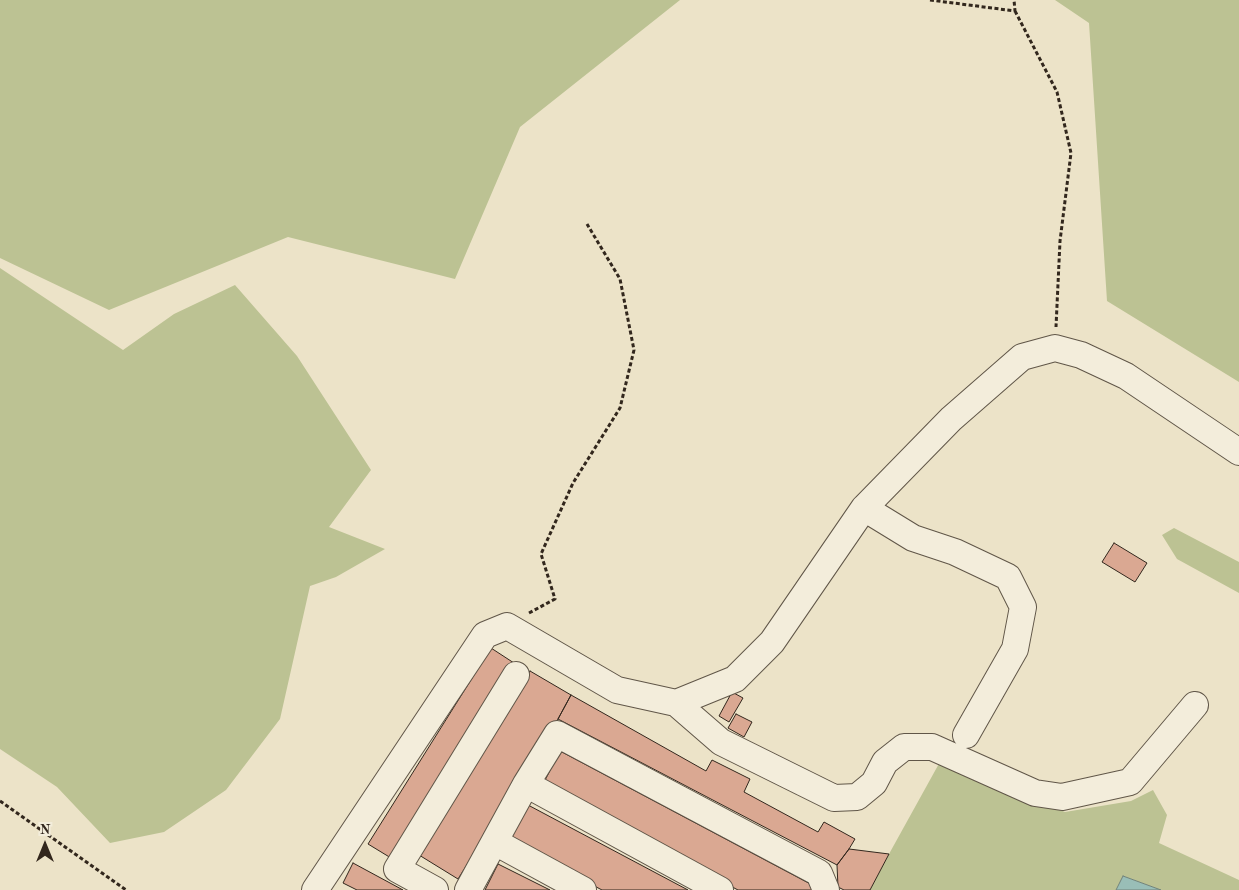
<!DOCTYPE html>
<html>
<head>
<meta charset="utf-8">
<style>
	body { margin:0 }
	#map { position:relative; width:1239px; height:890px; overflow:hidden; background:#ece3c8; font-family:"Old Standard TT",serif }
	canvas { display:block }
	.north { position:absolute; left:20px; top:820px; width:50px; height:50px; -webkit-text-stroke:4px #f3eddb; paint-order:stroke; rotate:0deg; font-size:14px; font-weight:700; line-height:20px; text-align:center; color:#32271d }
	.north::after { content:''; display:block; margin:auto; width:18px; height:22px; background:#32271d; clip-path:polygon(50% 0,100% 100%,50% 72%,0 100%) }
</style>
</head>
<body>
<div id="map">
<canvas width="1239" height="890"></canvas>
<div class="north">N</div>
</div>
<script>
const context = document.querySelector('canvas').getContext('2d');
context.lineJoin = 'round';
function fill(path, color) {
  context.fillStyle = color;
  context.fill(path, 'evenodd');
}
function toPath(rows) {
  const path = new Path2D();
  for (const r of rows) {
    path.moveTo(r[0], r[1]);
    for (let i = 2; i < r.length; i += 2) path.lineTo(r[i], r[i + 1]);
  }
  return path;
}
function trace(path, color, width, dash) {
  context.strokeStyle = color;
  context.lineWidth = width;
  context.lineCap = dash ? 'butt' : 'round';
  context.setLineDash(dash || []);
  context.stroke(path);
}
const green = toPath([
	[0,0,680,0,520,127,455,279,288,237,109,310,0,258],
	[1055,0,1239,0,1239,382,1107,301,1089,23],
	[0,268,123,350,174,314,235,285,297,356,371,470,329,527,385,549,336,577,310,586,280,719,226,790,164,832,110,843,57,787,0,749],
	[1174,528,1239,562,1239,593,1177,559,1162,535],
	[941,760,1065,812,1131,801,1153,790,1167,815,1159,843,1239,880,1239,890,1161,890,1123,876,1116,890,870,890,889,854]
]);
const water = toPath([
	[1123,876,1161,890,1116,890,1123,876]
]);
const building = toPath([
	[1114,543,1147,563,1135,582,1102,562,1114,543],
	[491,648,514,663,391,858,368,844,491,648],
	[530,671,571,695,558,719,458,879,419,855,530,671],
	[732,692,743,698,729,722,719,716,732,692],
	[571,695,706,771,712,760,750,779,744,792,818,832,824,822,855,839,849,849,837,865,558,719,571,695],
	[736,714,752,722,744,737,728,728,736,714],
	[560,751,816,887,815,890,738,890,542,786,560,751],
	[528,805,688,890,602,890,509,841,528,805],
	[849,849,889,854,870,890,844,890,838,887,837,865,849,849],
	[353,863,403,890,357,890,343,883,353,863],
	[498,864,550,890,485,890,498,864]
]);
const path = toPath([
	[930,0,1015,11,1014,0],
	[1015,11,1057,92,1071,153,1060,241,1056,327],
	[529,613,555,599,541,554,573,483,620,408,634,350,620,279,587,224],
	[0,801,126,890]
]);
const minor = toPath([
	[864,508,913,538,955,552,1008,577,1023,607,1015,649,966,735],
	[676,703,721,742,834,798,857,797,874,783,885,762,904,747,932,747,1035,793,1062,797,1130,782,1195,705],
	[526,784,720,890],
	[495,842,583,890],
	[315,890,485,635,507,626,617,690,676,703,735,679,772,642,864,508,951,419,1022,357,1055,348,1081,355,1126,376,1239,452],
	[435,890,397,869,516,675],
	[468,890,526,784,557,734,819,873,826,890]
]);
fill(green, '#bcc293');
fill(water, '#99beb7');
trace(water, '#708279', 1);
fill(building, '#daa892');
trace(building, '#32271d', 1);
trace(minor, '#605648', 28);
trace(path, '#32271d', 3, [4, 2.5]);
trace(minor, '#f3eddb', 26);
</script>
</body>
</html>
